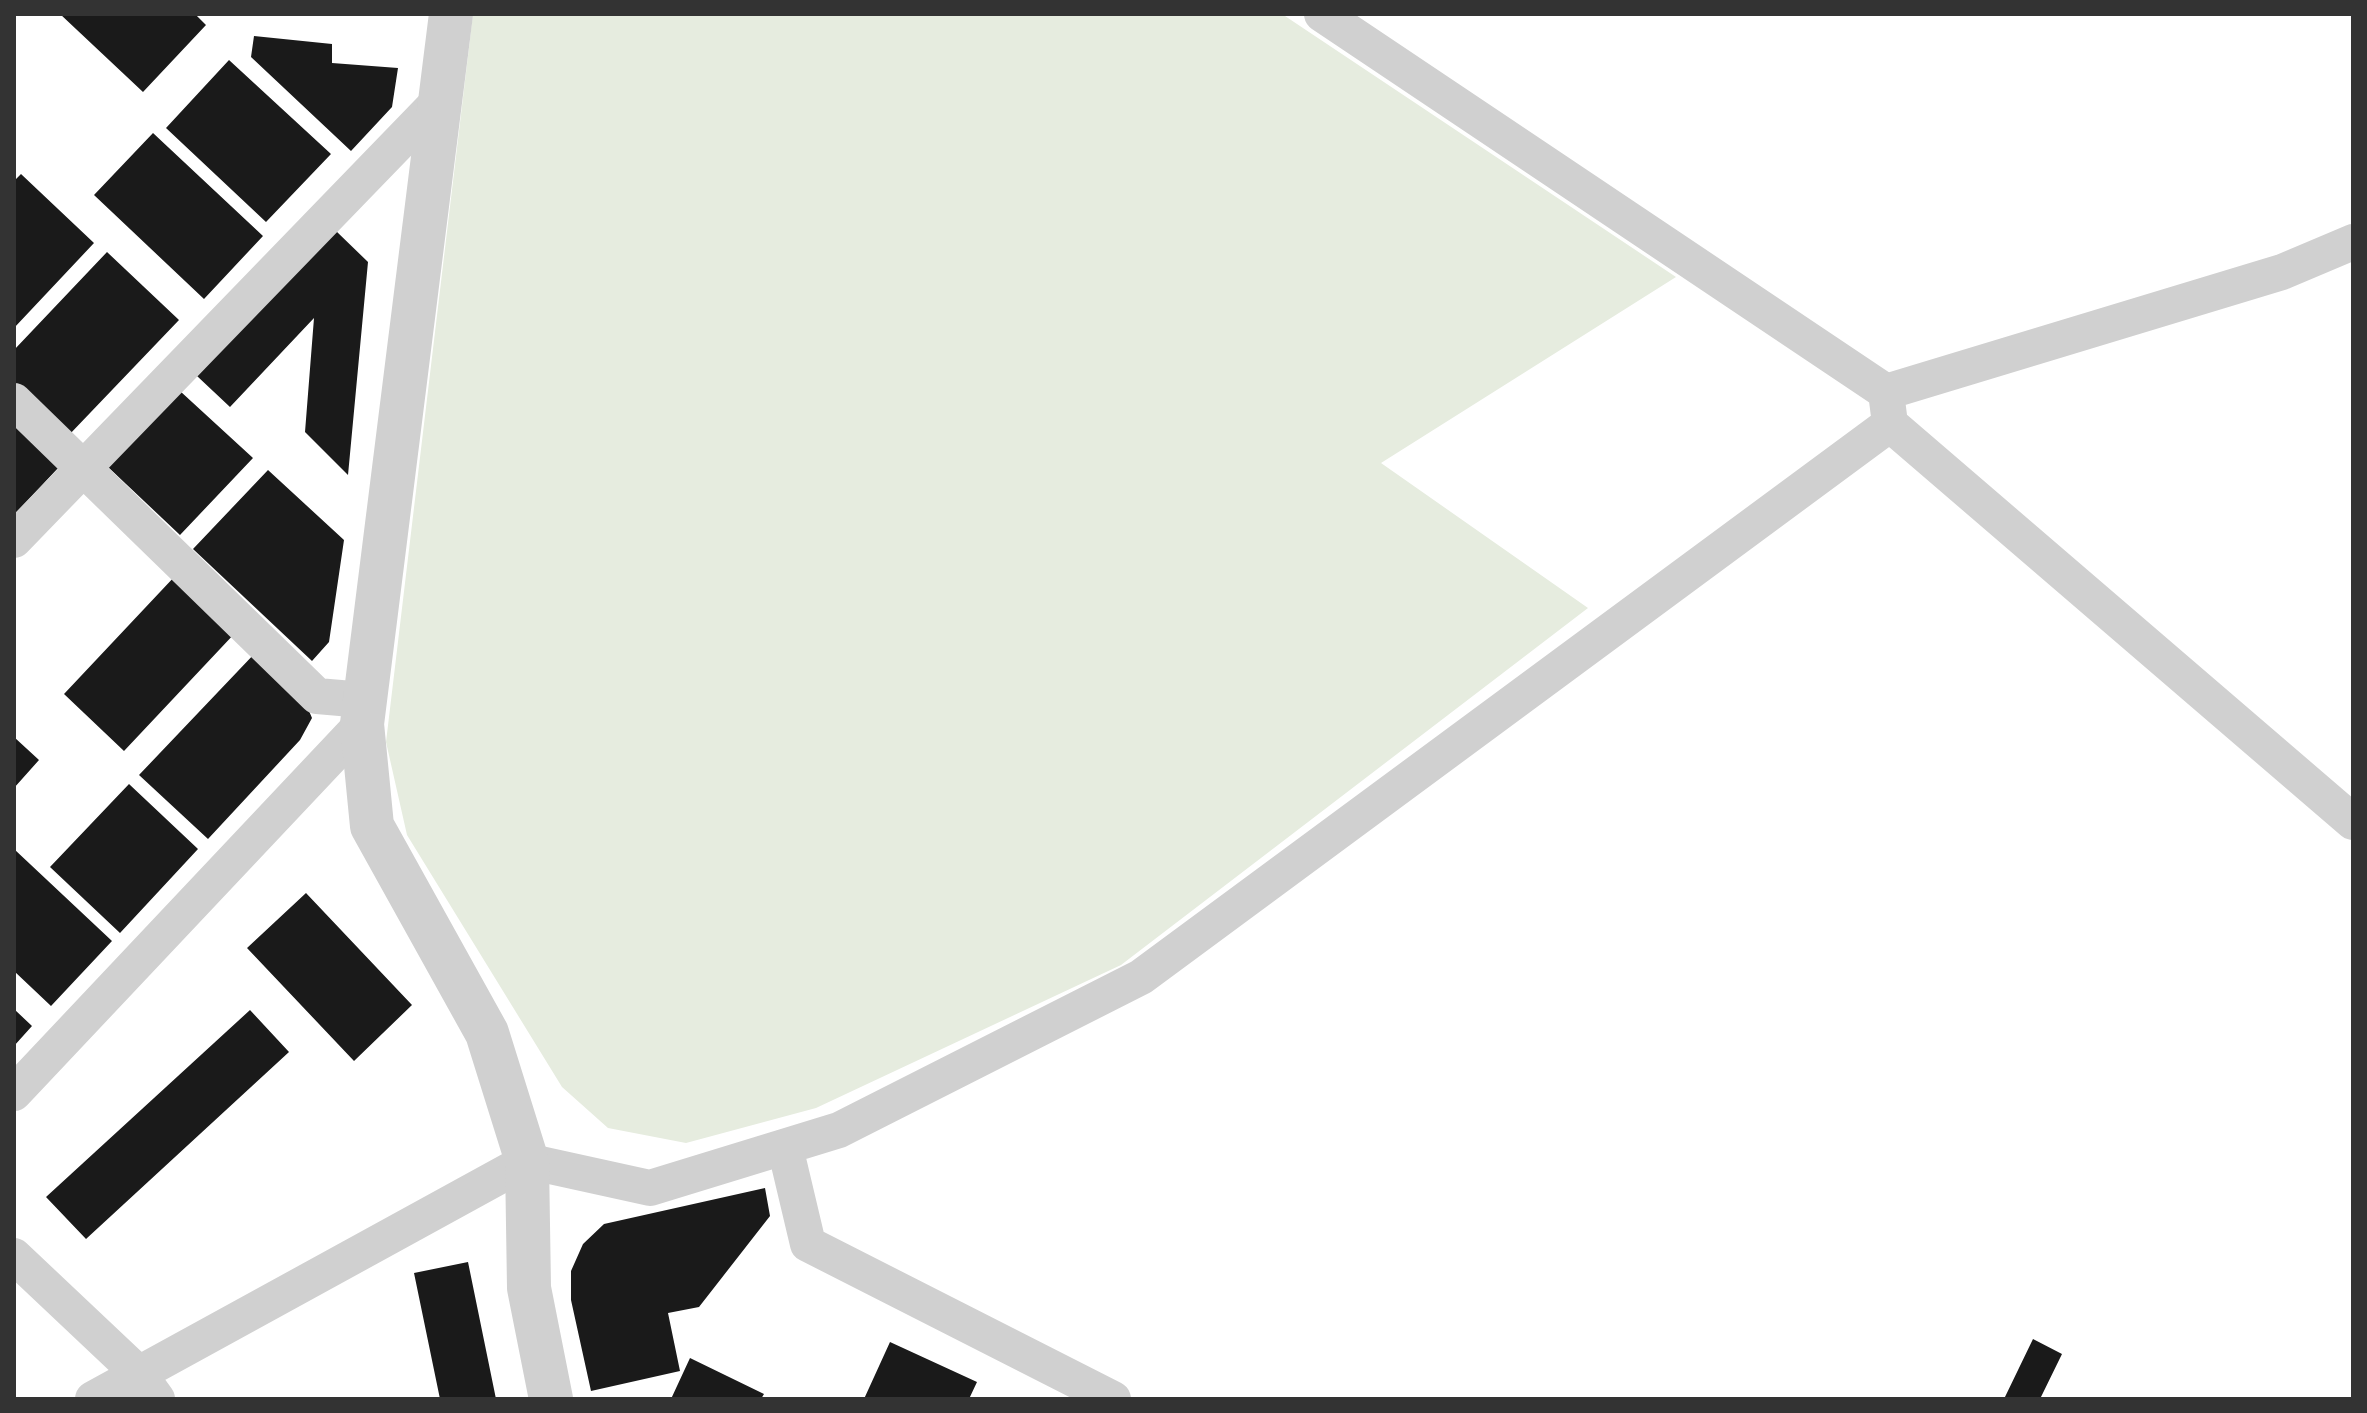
<!DOCTYPE html>
<html>
<head>
<meta charset="utf-8">
<style>
	body { margin:0 }
	#map { position:relative; width:2367px; height:1413px; overflow:hidden; background:#fff; font-family:Figtree,sans-serif }
	canvas { display:block }
	.frame { position:absolute; inset:0; border:16px solid #333; pointer-events:none }
</style>
</head>
<body>
<div id="map">
<canvas width="2367" height="1413"></canvas>
<div class="frame"></div>
</div>
<script>
const context = document.querySelector('canvas').getContext('2d');
context.lineJoin = 'round';
function fill(path, color) {
  context.fillStyle = color;
  context.fill(path, 'evenodd');
}
function toPath(rows) {
  const path = new Path2D();
  for (const r of rows) {
    path.moveTo(r[0], r[1]);
    for (let i = 2; i < r.length; i += 2) path.lineTo(r[i], r[i + 1]);
  }
  return path;
}
function trace(path, color, width, dash) {
  context.strokeStyle = color;
  context.lineWidth = width;
  context.lineCap = dash ? 'butt' : 'round';
  context.setLineDash(dash || []);
  context.stroke(path);
}
const green = toPath([
	[473,14,1282,14,1676,277,1381,463,1588,608,1121,965,816,1108,686,1143,608,1128,562,1087,407,835,386,742]
]);
const building = toPath([
	[60,14,195,14,206,25,143,92],
	[254,36,332,44,332,63,398,68,392,107,351,151,251,57],
	[229,60,331,154,266,222,166,128],
	[153,133,263,236,204,299,94,195],
	[21,174,94,243,14,328,14,181],
	[335,230,368,262,348,475,305,432,314,318,230,407,197,376],
	[107,252,179,320,68,436,14,385,14,350],
	[180,391,253,458,180,535,108,467],
	[14,422,60,466,14,515],
	[268,470,344,540,329,642,312,661,193,549],
	[176,575,236,632,124,751,64,694],
	[257,651,301,692,312,718,300,740,208,839,139,775],
	[14,737,39,760,14,788],
	[129,784,198,849,120,933,50,867],
	[14,849,112,941,51,1006,14,971],
	[306,893,412,1005,354,1061,247,948],
	[14,1009,32,1026,14,1046],
	[250,1010,289,1052,86,1239,46,1197],
	[765,1188,770,1216,699,1307,668,1313,680,1371,591,1391,571,1300,571,1271,583,1244,604,1224],
	[468,1262,496,1399,440,1399,414,1273],
	[2033,1339,2062,1354,2040,1399,2004,1399],
	[890,1342,977,1382,969,1399,864,1399],
	[690,1358,764,1394,761,1399,671,1399]
]);
const minor = toPath([
	[1322,14,1886,392,2282,272,2353,242],
	[14,401,317,696,364,700],
	[1890,424,2353,822],
	[14,540,440,100],
	[14,1093,362,724],
	[785,1147,808,1244,1113,1399],
	[14,1256,139,1374,157,1399],
	[93,1399,527,1161,650,1188,839,1130,1141,977,1890,424,1886,392]
]);
const tertiary = toPath([
	[451,14,362,724,372,826,487,1033,527,1161,529,1288,551,1399]
]);
fill(green, '#e6ecdf');
fill(building, '#1a1a1a');
trace(minor, '#d0d0d0', 36);
trace(tertiary, '#d0d0d0', 44);
</script>
</body>
</html>
